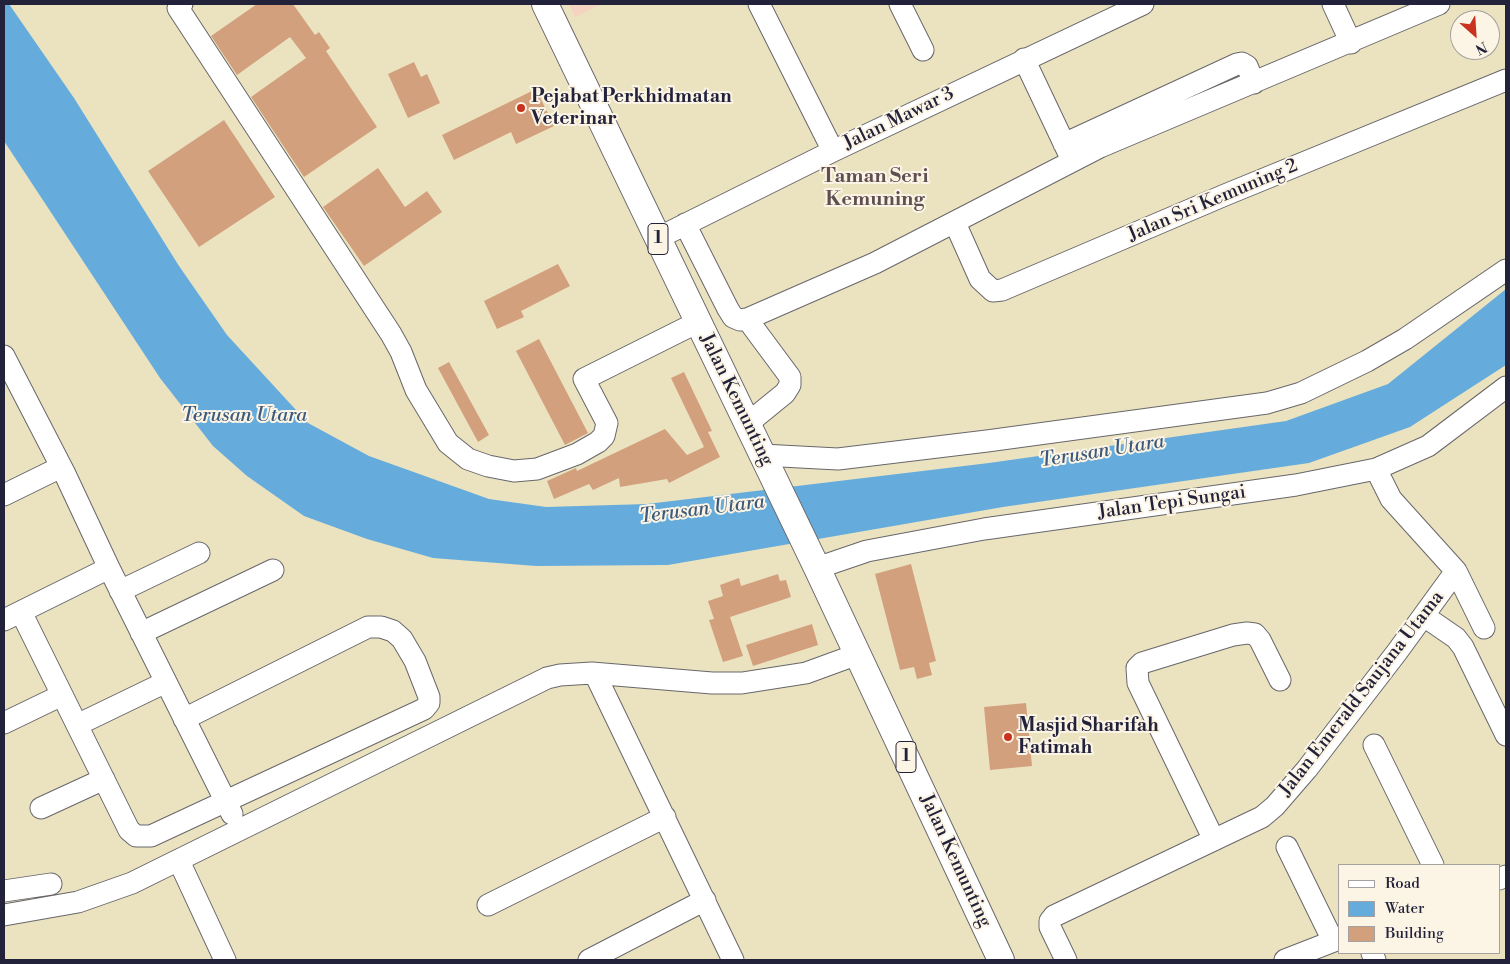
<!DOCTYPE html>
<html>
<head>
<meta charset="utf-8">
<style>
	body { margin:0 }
	#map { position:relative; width:1510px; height:964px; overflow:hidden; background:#ebe3c0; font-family:"Libre Bodoni",serif }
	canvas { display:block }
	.frame { position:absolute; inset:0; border:5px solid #22223b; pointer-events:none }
	.legend { position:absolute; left:1338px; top:864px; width:162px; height:90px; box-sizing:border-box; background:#fcf5e5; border:1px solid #a5a1a1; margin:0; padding:6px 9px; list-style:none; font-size:15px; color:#22223b }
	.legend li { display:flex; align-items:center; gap:10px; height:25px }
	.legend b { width:25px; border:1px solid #a5a1a1 }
	.north { position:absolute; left:1450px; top:10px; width:50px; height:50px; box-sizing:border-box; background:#fcf5e5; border:1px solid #a5a1a1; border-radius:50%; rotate:154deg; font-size:14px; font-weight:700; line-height:20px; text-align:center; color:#22223b }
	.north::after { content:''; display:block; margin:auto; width:18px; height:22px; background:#c8321e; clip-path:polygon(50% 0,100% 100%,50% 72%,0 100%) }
</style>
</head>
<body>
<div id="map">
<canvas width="1510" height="964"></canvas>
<div class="frame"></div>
<ul class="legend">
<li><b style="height:6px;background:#fff"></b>Road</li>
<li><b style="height:14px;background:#65acdc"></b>Water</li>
<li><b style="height:14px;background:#d3a07e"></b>Building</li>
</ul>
<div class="north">N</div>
</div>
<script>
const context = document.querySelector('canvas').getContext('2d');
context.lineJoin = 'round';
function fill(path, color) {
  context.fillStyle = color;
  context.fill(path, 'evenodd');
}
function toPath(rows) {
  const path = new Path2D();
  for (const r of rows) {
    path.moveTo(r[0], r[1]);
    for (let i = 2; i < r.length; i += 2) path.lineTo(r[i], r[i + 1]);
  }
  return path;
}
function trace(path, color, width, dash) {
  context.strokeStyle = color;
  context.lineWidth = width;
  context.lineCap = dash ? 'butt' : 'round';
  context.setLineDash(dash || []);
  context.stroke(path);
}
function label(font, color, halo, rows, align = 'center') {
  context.font = font + ' "Libre Bodoni",serif';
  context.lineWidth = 4;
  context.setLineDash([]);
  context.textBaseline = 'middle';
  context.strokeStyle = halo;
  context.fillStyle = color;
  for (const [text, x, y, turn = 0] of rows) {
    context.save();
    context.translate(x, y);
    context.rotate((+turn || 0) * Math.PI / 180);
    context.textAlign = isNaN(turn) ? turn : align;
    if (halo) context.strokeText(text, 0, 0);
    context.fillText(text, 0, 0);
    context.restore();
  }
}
const built = toPath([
	[569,4,602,4,575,17]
]);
const water = toPath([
	[4,4,9,4,74,98,179,266,227,335,308,423,369,456,489,499,546,507,647,504,989,463,1286,421,1388,384,1506,289,1506,365,1410,427,1309,463,1003,507,668,565,536,566,433,558,367,539,304,516,247,476,213,446,160,378,4,141]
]);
const building = toPath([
	[257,4,293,4,315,35,319,32,330,48,326,51,377,127,304,177,251,97,306,58,290,37,237,75,211,36],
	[414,62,421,77,427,74,440,103,408,118,388,74],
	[536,89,554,126,516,144,511,132,454,160,442,135],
	[224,120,275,197,199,247,148,171],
	[378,168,405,207,427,191,442,212,364,266,323,207],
	[558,264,570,286,521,311,524,317,497,329,484,301],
	[539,339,588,433,565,445,516,351],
	[449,362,489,435,478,442,438,368],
	[684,372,712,431,708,432,720,457,669,483,667,479,620,487,619,478,593,490,589,484,554,499,547,481,576,468,577,471,665,429,687,455,704,447,671,378],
	[911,564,936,661,929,663,932,675,917,679,914,667,900,670,875,574],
	[778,574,780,581,786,580,791,597,730,617,743,656,723,662,709,620,714,619,708,601,723,596,720,585,739,578,741,586],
	[812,624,818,645,753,666,746,645],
	[1026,703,1032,766,990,770,984,707]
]);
const minor = toPath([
	[182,4,178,8,391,334,401,352,416,390,448,443,468,459,488,466,514,471,537,469,577,454,598,442,604,436,607,423,584,379,698,322],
	[759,4,833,151],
	[900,4,923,50],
	[1333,4,1351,43],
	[1024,59,1070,156],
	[1064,144,1237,64,1242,63,1247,66,1254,83],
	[955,223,980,279,993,291,1002,290,1225,195,1506,80],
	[685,224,728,309,733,317,740,320,747,319,875,263,1100,147,1439,4],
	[658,238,833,151,1143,4],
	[747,319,790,377,790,385,785,393,747,424],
	[4,356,64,472,109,568,232,814],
	[762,455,838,459,987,441,1267,403,1301,393,1367,361,1405,339,1506,270],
	[1376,469,1391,499,1456,571,1484,628],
	[4,495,61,467],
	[817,568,867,551,984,529,1296,485,1376,469,1428,446,1506,387],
	[120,591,199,553],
	[21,612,129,830,136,836,151,836,424,709,429,703,429,697,415,661,402,639,393,631,381,627,368,627,184,719],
	[1424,616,1456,638,1463,647,1506,735],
	[4,620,109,568],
	[141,633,273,570],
	[595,674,733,960],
	[4,723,62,695],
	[77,725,166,682],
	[1374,745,1433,865],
	[41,808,104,779],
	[1214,840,1138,683,1137,668,1142,663,1233,635,1247,633,1255,634,1260,640,1280,680],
	[1287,847,1333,941],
	[179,861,225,960],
	[1499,879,1506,876],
	[4,891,51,884],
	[488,905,665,817],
	[4,915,78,902,132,883,547,678,560,675,592,673,712,683,742,683,806,673,858,654],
	[1372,953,1375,960],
	[589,960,705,900],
	[1066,960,1050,927,1050,921,1054,916,1262,817,1275,806,1307,769,1397,652,1456,571],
	[1285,960,1339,939]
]);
const major = toPath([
	[545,4,817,568,1001,960]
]);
const markers = [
	[521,108,5,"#c8321e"],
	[1008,737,5,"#c8321e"]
];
const shields = [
	[658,239,20],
	[906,757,20]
];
const shieldNames = [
	["1",658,239],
	["1",906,757]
];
const poiNames = [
	["Pejabat Perkhidmatan",531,97],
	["Veterinar",531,119],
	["Masjid Sharifah",1018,726],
	["Fatimah",1018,748]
];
const streetNames = [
	["Jalan Mawar 3",899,119,-26],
	["Jalan Sri Kemuning 2",1213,201,-23],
	["Jalan Kemunting",736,400,64],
	["Jalan Tepi Sungai",1172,503,-8],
	["Jalan Emerald Saujana Utama",1362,694,-52],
	["Jalan Kemunting",955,861,65]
];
const neighbourhoodNames = [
	["Taman Seri",875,177],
	["Kemuning",875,200]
];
const waterNames = [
	["Terusan Utara",244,416],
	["Terusan Utara",1102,452,-9],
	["Terusan Utara",702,510,-7]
];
fill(built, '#f5d3c1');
fill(water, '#65acdc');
fill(building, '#d3a07e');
trace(minor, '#68666a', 23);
trace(major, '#68666a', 28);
trace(minor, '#fff', 21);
trace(major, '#fff', 26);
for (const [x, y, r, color] of markers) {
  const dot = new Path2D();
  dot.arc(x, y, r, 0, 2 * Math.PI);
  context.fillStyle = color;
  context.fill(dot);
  trace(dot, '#fcf5e5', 2);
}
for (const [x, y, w] of shields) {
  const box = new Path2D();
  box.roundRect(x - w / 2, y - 15.5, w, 31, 4);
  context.fillStyle = '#fcf5e5';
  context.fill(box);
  trace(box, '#22223b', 1);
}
label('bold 18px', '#22223b', null, shieldNames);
label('bold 19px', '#22223b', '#fcf5e5', poiNames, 'left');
label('19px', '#22223b', '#fcf5e5', streetNames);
label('bold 20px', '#604e52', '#fcf5e5', neighbourhoodNames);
label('italic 20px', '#3d597b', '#fcf5e5', waterNames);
</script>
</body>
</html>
